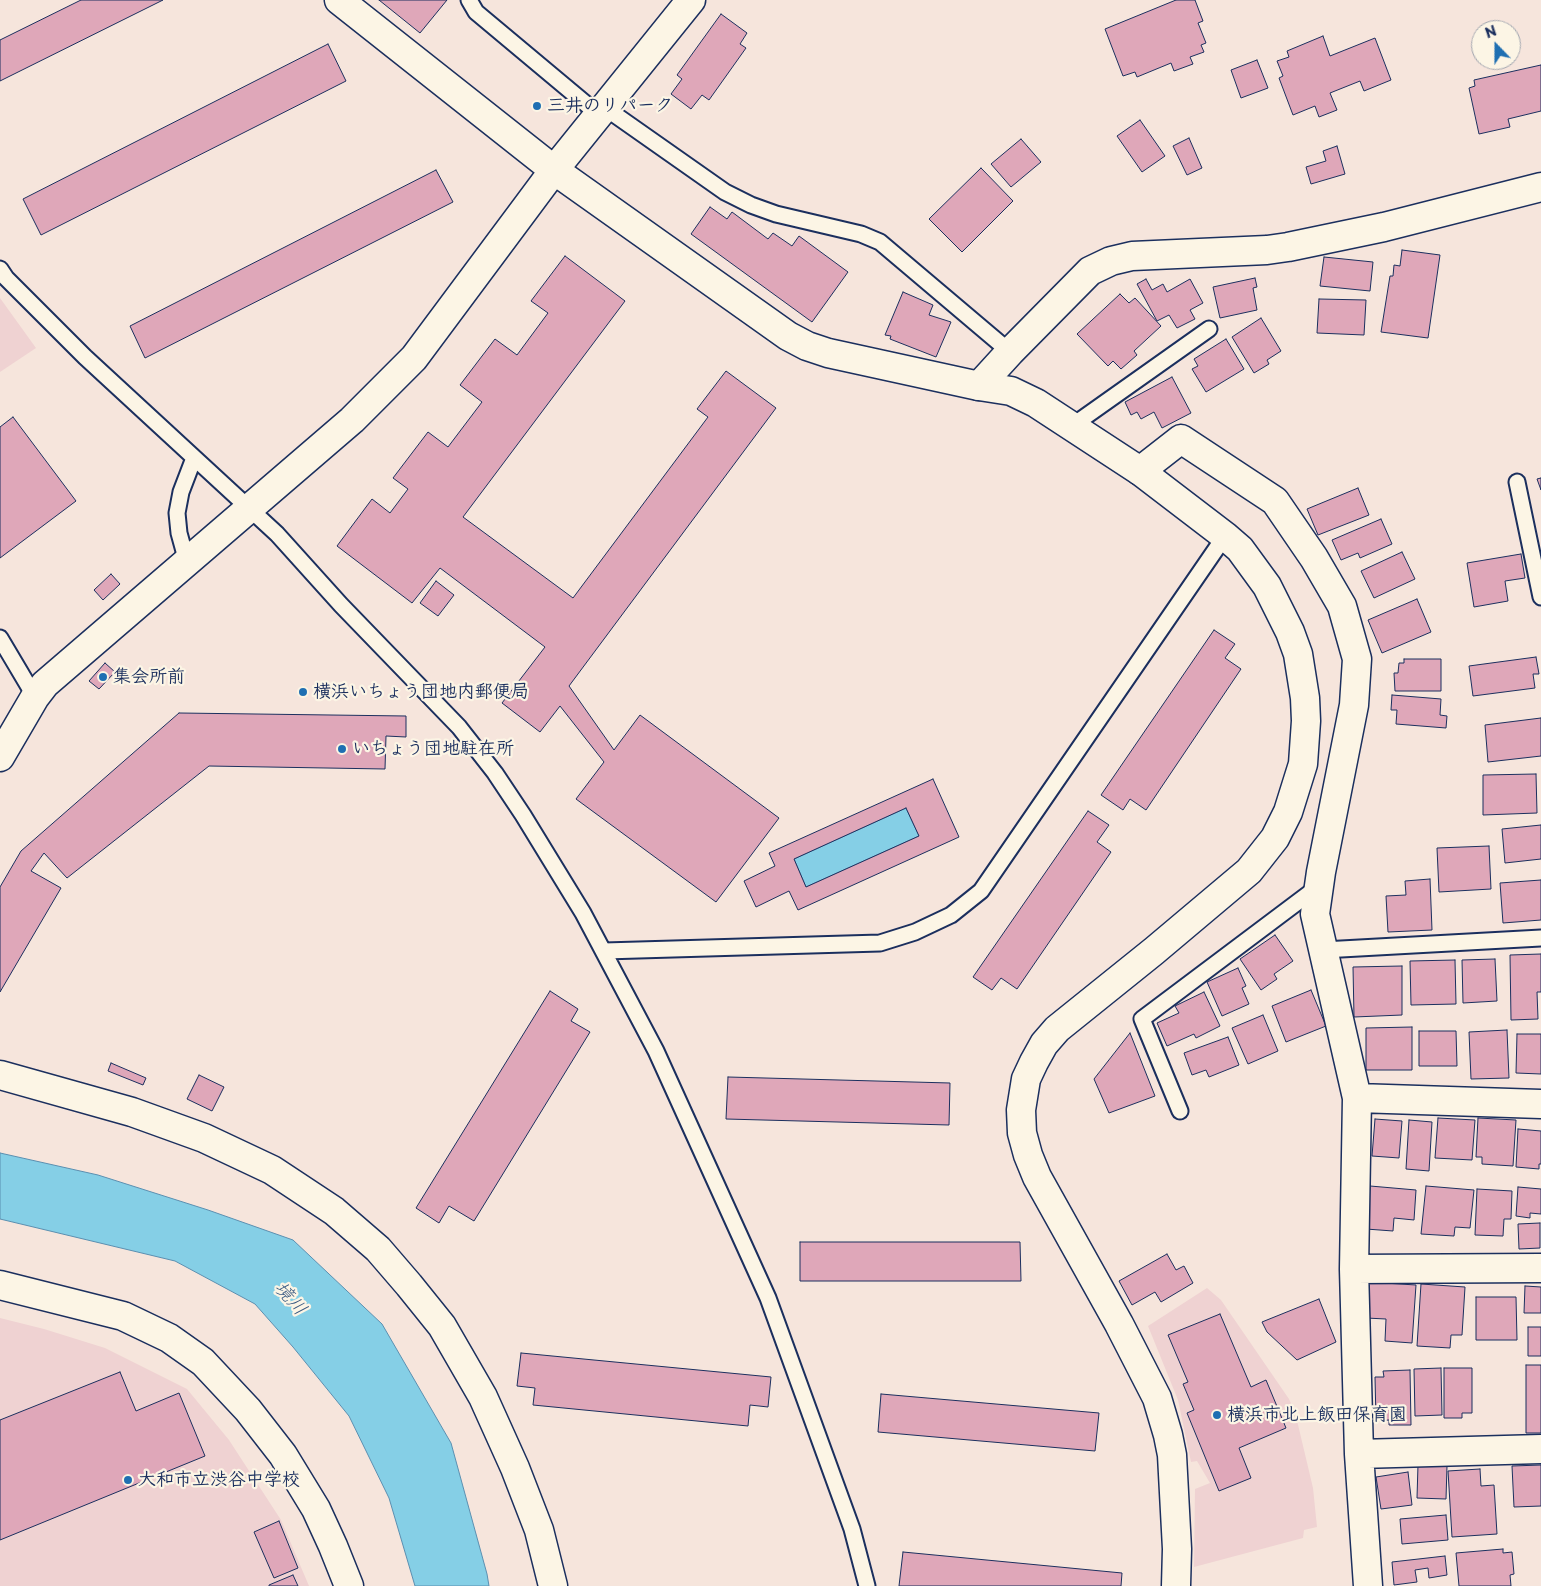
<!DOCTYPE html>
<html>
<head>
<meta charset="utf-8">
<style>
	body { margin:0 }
	#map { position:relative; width:1541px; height:1586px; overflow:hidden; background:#f6e5dc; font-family:"Playpen Sans",sans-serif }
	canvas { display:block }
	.north { position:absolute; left:1471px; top:20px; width:50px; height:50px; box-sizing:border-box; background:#fcf5e5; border:1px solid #a2a6af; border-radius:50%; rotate:338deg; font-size:14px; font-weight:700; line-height:20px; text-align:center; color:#1b2f5e }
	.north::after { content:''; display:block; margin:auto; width:18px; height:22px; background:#1f6fb2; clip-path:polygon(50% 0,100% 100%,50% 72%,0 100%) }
</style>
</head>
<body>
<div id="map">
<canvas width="1541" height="1586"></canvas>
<div class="north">N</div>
</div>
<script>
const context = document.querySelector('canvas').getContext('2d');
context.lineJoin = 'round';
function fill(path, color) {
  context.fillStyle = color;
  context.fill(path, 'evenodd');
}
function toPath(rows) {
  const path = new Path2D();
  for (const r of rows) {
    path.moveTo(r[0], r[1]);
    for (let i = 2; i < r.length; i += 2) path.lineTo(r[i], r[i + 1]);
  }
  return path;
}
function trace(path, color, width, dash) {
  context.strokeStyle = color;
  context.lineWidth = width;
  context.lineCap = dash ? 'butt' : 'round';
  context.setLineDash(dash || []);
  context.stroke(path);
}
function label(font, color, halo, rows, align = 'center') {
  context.font = font + ' "Playpen Sans","Klee One",sans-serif';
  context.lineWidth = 4.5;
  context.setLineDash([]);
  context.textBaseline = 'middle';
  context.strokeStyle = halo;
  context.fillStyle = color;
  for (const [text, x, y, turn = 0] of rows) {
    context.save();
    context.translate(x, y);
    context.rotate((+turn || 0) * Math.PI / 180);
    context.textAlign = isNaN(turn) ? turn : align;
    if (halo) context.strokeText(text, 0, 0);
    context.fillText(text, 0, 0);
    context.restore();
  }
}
const built = toPath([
	[0,298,36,348,0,372],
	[1207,1288,1221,1300,1289,1399,1295,1412,1313,1488,1317,1527,1304,1530,1303,1538,1194,1567,1195,1489,1210,1483,1197,1461,1191,1462,1178,1400,1148,1326],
	[0,1318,44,1329,105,1348,187,1389,229,1440,281,1520,309,1586,0,1586]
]);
const water = toPath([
	[906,808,919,836,806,887,794,859,906,808],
	[0,1153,98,1175,208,1210,293,1240,382,1324,451,1443,487,1574,489,1586,415,1586,389,1498,349,1416,293,1347,255,1304,175,1261,0,1219,0,1153]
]);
const building = toPath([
	[81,0,163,0,0,81,0,40,81,0],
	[379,0,447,0,420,33,379,0],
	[1176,0,1195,0,1203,21,1198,23,1206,43,1201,45,1204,52,1190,57,1193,64,1174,71,1171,63,1137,77,1135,72,1123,76,1105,29,1176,0],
	[721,14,747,33,740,44,746,48,709,100,702,95,691,109,671,94,682,79,677,75,721,14],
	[1323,36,1330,56,1375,38,1391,80,1364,91,1360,81,1330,93,1337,110,1319,117,1315,106,1293,115,1279,78,1283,76,1277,61,1289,57,1287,51,1323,36],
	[328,44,346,81,41,235,23,199,328,44],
	[1257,60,1268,88,1241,98,1231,70,1257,60],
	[1541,65,1541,111,1508,119,1510,127,1479,134,1469,88,1475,86,1474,80,1541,65],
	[1140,120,1165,156,1142,172,1117,136,1140,120],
	[1189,138,1202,168,1187,175,1173,146,1189,138],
	[1021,139,1041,162,1011,187,991,164,1021,139],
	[1337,146,1345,174,1311,184,1306,167,1326,161,1323,151,1337,146],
	[981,168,1013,201,962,252,929,219,981,168],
	[436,170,453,202,145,358,130,326,436,170],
	[710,207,727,219,732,212,768,239,773,233,792,246,799,236,848,272,812,322,691,234,710,207],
	[1402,250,1440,255,1428,338,1381,332,1390,276,1393,276,1394,265,1400,266,1402,250],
	[565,256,625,301,463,517,573,598,708,417,697,409,726,371,776,408,569,686,614,750,640,715,779,818,716,902,576,799,604,762,560,706,540,732,502,703,545,647,440,568,412,603,337,546,372,499,390,513,408,489,393,478,428,432,448,447,482,402,460,385,495,339,517,355,548,313,531,301,565,256],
	[1324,257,1373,262,1370,291,1320,286,1324,257],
	[1255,278,1257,287,1253,288,1257,310,1220,318,1213,287,1255,278],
	[1146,279,1152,290,1163,284,1167,292,1190,279,1203,303,1190,310,1195,319,1177,328,1169,315,1157,321,1137,284,1146,279],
	[903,292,933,305,929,315,951,322,936,357,890,339,891,336,885,335,903,292],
	[1120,294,1129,303,1135,298,1161,326,1134,351,1137,355,1121,369,1113,361,1108,366,1077,334,1120,294],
	[1319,299,1366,300,1364,335,1317,333,1319,299],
	[1261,318,1281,351,1267,360,1269,364,1254,373,1232,337,1261,318],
	[1226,339,1244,369,1206,392,1192,369,1198,366,1194,359,1226,339],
	[1172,377,1191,413,1162,428,1154,412,1141,419,1137,412,1131,415,1125,402,1172,377],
	[13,417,76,501,0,558,0,427,13,417],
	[1541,478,1541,490,1537,479,1541,478],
	[1358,488,1369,515,1318,535,1307,509,1358,488],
	[1381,519,1392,544,1360,558,1358,553,1341,560,1332,540,1381,519],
	[1402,552,1415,579,1374,598,1361,571,1402,552],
	[1521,554,1525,578,1505,581,1508,601,1474,607,1467,563,1521,554],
	[111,574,120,584,103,600,94,590,111,574],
	[436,581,454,595,438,616,420,603,436,581],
	[1417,599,1431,632,1382,653,1368,620,1417,599],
	[1214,630,1235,644,1225,658,1241,669,1146,810,1130,799,1123,810,1101,795,1214,630],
	[1536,657,1539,674,1533,674,1535,688,1473,696,1469,666,1536,657],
	[1404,659,1441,659,1441,691,1395,691,1394,673,1398,673,1399,663,1404,663,1404,659],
	[105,663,115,672,99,689,89,681,105,663],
	[1392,695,1441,699,1440,715,1447,716,1446,728,1396,724,1397,710,1391,710,1392,695],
	[179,713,406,716,406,737,386,736,385,769,209,766,67,878,44,853,31,871,61,888,0,992,0,887,21,851,179,713],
	[1541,718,1541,756,1488,762,1485,725,1541,718],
	[1536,774,1537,813,1483,815,1483,775,1536,774],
	[933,779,959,837,798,910,789,891,756,907,744,881,775,866,769,853,933,779],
	[906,808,919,836,806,887,794,859,906,808],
	[1088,811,1109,825,1097,842,1111,852,1017,989,1001,978,992,990,973,977,1088,811],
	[1541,825,1541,859,1505,863,1502,829,1541,825],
	[1489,846,1491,889,1439,892,1437,848,1489,846],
	[1430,879,1432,930,1388,932,1386,896,1406,895,1405,881,1430,879],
	[1541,880,1541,920,1503,923,1500,883,1541,880],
	[1275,935,1293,961,1274,974,1277,979,1261,990,1240,959,1275,935],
	[1541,954,1541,992,1537,992,1538,1019,1511,1020,1510,955,1541,954],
	[1495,959,1497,1001,1463,1003,1462,960,1495,959],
	[1455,960,1456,1004,1411,1005,1410,961,1455,960],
	[1402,966,1402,1015,1354,1017,1353,967,1402,966],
	[1238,968,1246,986,1242,988,1249,1004,1222,1016,1207,982,1238,968],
	[1311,990,1326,1026,1286,1042,1272,1006,1311,990],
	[550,991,578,1009,571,1021,590,1032,474,1221,449,1206,439,1223,416,1208,550,991],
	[1204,992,1220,1026,1196,1038,1194,1034,1167,1046,1157,1023,1179,1013,1175,1006,1204,992],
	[1263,1015,1278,1051,1248,1064,1232,1028,1263,1015],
	[1412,1027,1412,1070,1366,1070,1366,1028,1412,1027],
	[1507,1030,1509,1078,1471,1079,1469,1032,1507,1030],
	[1419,1031,1456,1031,1457,1066,1419,1066,1419,1031],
	[1130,1033,1155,1096,1109,1113,1094,1079,1130,1033],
	[1517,1034,1541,1034,1541,1074,1516,1073,1517,1034],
	[1228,1037,1239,1065,1209,1077,1206,1070,1192,1075,1184,1053,1228,1037],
	[111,1063,146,1078,143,1085,108,1071,111,1063],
	[199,1075,224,1087,212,1111,187,1099,199,1075],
	[728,1077,950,1083,949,1125,726,1119,728,1077],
	[1438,1118,1475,1120,1472,1160,1435,1158,1438,1118],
	[1478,1118,1516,1120,1513,1166,1482,1164,1482,1157,1476,1157,1478,1118],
	[1375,1119,1402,1121,1399,1158,1372,1156,1375,1119],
	[1409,1120,1432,1122,1429,1171,1406,1169,1409,1120],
	[1518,1129,1541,1131,1541,1164,1539,1164,1539,1169,1516,1167,1518,1129],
	[1370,1186,1416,1190,1414,1220,1394,1218,1393,1231,1366,1229,1370,1186],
	[1426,1186,1474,1190,1470,1228,1455,1227,1454,1236,1421,1234,1426,1186],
	[1518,1187,1541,1189,1541,1214,1530,1213,1530,1218,1516,1216,1518,1187],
	[1477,1189,1512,1191,1511,1219,1504,1219,1503,1236,1475,1235,1477,1189],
	[1540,1223,1540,1248,1519,1249,1518,1224,1540,1223],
	[800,1242,1020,1242,1021,1281,800,1281,800,1242],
	[1167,1254,1176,1270,1184,1266,1193,1283,1161,1302,1155,1292,1132,1305,1119,1281,1167,1254],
	[1368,1282,1416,1285,1412,1343,1385,1341,1386,1319,1366,1318,1368,1282],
	[1421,1284,1465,1287,1462,1335,1451,1335,1450,1348,1417,1346,1421,1284],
	[1525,1286,1541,1287,1541,1313,1524,1313,1525,1286],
	[1476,1297,1516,1297,1517,1340,1476,1340,1476,1297],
	[1319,1299,1336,1342,1297,1360,1267,1332,1262,1322,1319,1299],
	[1220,1314,1251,1387,1266,1380,1286,1428,1239,1448,1251,1478,1219,1491,1187,1413,1194,1410,1183,1384,1188,1382,1168,1335,1220,1314],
	[1528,1327,1541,1327,1541,1356,1528,1356,1528,1327],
	[521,1353,771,1377,768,1407,750,1405,748,1426,533,1405,535,1388,517,1386,521,1353],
	[1526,1365,1541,1365,1541,1433,1526,1433,1526,1365],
	[1441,1368,1442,1415,1415,1416,1414,1369,1441,1368],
	[1444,1368,1472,1368,1472,1413,1462,1413,1462,1418,1444,1418,1444,1368],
	[1410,1370,1411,1425,1389,1425,1389,1420,1376,1421,1375,1377,1384,1377,1383,1371,1410,1370],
	[120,1372,136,1411,179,1393,205,1456,0,1540,0,1420,120,1372],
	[881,1394,1099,1413,1095,1451,878,1432,881,1394],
	[1418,1465,1447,1466,1446,1499,1417,1498,1418,1465],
	[1541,1465,1541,1506,1514,1507,1512,1466,1541,1465],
	[1480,1469,1481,1486,1494,1485,1497,1534,1452,1537,1448,1471,1480,1469],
	[1408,1472,1412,1505,1381,1509,1376,1477,1408,1472],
	[1446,1515,1448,1540,1402,1544,1400,1519,1446,1515],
	[279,1521,298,1568,274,1578,254,1532,279,1521],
	[1503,1549,1503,1553,1512,1552,1514,1574,1510,1575,1511,1586,1459,1586,1456,1553,1503,1549],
	[903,1552,1122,1573,1121,1586,899,1586,903,1552],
	[1445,1556,1447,1575,1429,1578,1428,1568,1415,1570,1417,1582,1394,1585,1392,1562,1445,1556],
	[293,1575,298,1586,269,1586,269,1585,293,1575]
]);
const service = toPath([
	[469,0,476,12,598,114],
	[604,107,725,192,751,205,776,214,861,234,880,242,1010,352],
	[0,269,6,278,85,357,277,534,341,605,459,727,495,773,523,815,583,913,656,1051,768,1298,852,1529,867,1586],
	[1072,426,1209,329],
	[1517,482,1541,597],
	[187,562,179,533,177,513,181,492,194,458],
	[0,638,35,697],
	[1323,950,1541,938],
	[604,951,880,943,915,932,951,915,981,891,1225,536],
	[1180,1111,1142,1019,1319,886]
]);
const minor = toPath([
	[979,386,1010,352,1090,271,1111,261,1132,256,1267,250,1288,247,1384,227,1541,187],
	[1140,471,1181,439,1275,501,1314,558,1342,606,1357,659,1354,705,1321,872,1315,914,1357,1098,1354,1269,1359,1454,1368,1586],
	[1357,1098,1541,1104],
	[1354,1269,1541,1268],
	[0,1285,123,1316,169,1338,203,1362,248,1410,283,1455,316,1509,333,1546,349,1586],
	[1359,1454,1541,1449]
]);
const tertiary = toPath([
	[339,0,554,170,788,336,807,346,828,353,979,386,1011,391,1036,403,1140,471,1225,536,1240,549,1267,586,1290,632,1298,654,1305,698,1306,721,1303,764,1288,812,1275,838,1249,871,1154,951,1057,1029,1044,1044,1034,1062,1026,1079,1021,1110,1022,1133,1028,1155,1037,1177,1119,1324,1157,1398,1168,1435,1172,1455,1177,1549,1176,1586],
	[0,757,35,697,45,684,352,420,414,358,554,170,691,0],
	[0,1075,132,1112,204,1138,272,1170,334,1211,378,1249,409,1285,442,1326,483,1397,515,1468,539,1530,553,1586]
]);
const markers = [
	[537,106,5,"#1f6fb2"],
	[103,677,5,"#1f6fb2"],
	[303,692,5,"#1f6fb2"],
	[342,749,5,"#1f6fb2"],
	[1217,1415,5,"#1f6fb2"],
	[128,1480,5,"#1f6fb2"]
];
const poiNames = [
	["三井のリパーク",547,106],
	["集会所前",113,677],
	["横浜いちょう団地内郵便局",313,692],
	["いちょう団地駐在所",352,749],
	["横浜市北上飯田保育園",1227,1415],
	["大和市立渋谷中学校",138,1480]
];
const waterNames = [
	["境川",290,1299,48]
];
fill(built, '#efd2d2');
fill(water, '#85cfe6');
trace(water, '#5b8fb0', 1);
fill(building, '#dfa7b9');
trace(building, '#1b2f5e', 1);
trace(service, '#1b2f5e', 19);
trace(minor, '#1b2f5e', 31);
trace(tertiary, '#1b2f5e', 31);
trace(service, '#fcf5e5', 15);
trace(minor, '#fcf5e5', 28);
trace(tertiary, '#fcf5e5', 28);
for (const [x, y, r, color] of markers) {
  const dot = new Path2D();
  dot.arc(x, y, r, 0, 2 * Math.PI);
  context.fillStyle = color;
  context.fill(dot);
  trace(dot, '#fcf5e5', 2);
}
label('bold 18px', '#1b2f5e', '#fcf5e5', poiNames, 'left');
label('italic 19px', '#365780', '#fcf5e5', waterNames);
</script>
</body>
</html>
